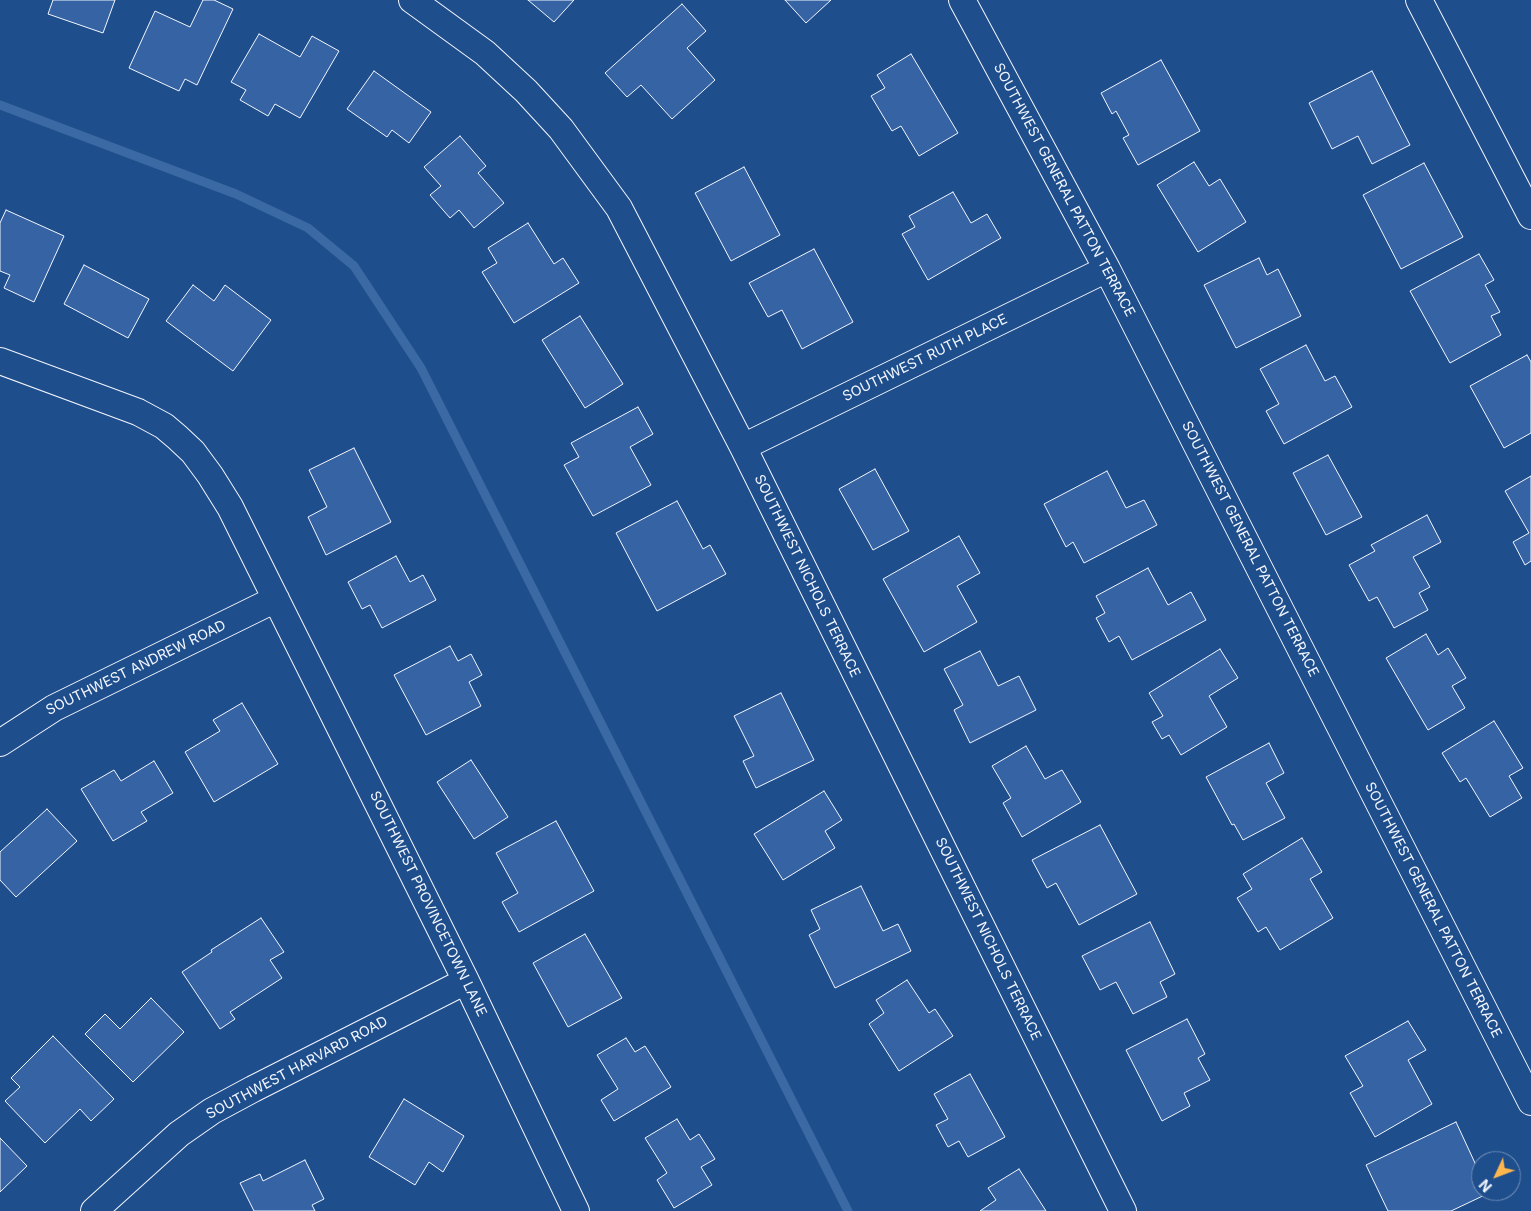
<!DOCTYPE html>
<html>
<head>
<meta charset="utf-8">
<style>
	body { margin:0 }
	#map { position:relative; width:1531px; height:1211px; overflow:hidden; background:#1f4e8c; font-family:Inter,sans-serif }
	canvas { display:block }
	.north { position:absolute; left:1471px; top:1151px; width:50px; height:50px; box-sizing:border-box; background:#1f4e8c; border:1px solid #7391ba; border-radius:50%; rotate:227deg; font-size:14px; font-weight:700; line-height:20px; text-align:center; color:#f2f6ff }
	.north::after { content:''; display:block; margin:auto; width:18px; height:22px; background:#ffb74d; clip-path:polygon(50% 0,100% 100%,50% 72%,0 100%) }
</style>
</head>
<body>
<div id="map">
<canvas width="1531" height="1211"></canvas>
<div class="north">N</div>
</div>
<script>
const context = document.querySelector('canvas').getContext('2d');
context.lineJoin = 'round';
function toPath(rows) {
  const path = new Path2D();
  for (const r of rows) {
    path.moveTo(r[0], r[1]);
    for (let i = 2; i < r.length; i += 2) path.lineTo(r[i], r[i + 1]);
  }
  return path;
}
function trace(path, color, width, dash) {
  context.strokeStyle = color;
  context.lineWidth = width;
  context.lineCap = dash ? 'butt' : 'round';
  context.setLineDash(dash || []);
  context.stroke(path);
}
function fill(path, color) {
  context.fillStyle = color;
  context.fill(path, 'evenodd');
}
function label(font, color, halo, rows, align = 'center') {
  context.font = font + ' Inter,sans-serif';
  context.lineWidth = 4;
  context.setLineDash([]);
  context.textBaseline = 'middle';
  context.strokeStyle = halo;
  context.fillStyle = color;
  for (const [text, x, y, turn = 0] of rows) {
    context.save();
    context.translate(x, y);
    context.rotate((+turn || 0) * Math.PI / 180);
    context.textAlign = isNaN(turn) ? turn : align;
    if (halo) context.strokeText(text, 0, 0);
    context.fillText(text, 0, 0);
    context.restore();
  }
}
const stream = toPath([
	[0,105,236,194,308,228,354,266,421,368,848,1211]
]);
const building = toPath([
	[53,0,115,0,103,33,48,14,53,0],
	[203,0,214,0,233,9,197,85,185,79,179,91,129,68,155,11,190,27,203,0],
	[528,0,574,0,554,22,528,0],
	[785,0,831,0,806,23,785,0],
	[682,4,706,31,687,48,715,80,672,119,641,85,627,97,605,73,682,4],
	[259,34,300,57,312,36,339,51,300,118,275,104,268,116,240,100,246,90,231,82,259,34],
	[911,54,958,133,919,156,901,126,892,131,871,96,885,88,877,75,911,54],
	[1161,60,1200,131,1138,165,1123,138,1129,135,1116,111,1112,114,1101,93,1161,60],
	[374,71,431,112,409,143,392,130,387,137,347,109,374,71],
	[1372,71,1410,145,1372,164,1358,136,1332,149,1309,103,1372,71],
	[460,136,486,166,478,173,504,203,474,228,459,210,450,218,430,195,441,186,424,167,460,136],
	[1194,162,1209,186,1220,179,1246,222,1198,252,1157,185,1194,162],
	[1424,163,1463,237,1401,269,1363,195,1424,163],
	[744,167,780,235,731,261,695,193,744,167],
	[953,192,971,223,987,214,1001,238,928,280,902,234,915,227,909,216,953,192],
	[6,210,64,236,34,302,4,288,10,275,0,271,0,223,6,210],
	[528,223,554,264,563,258,579,283,514,323,482,272,497,263,488,248,528,223],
	[814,249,853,322,802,349,782,310,768,317,749,283,814,249],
	[1479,254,1494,280,1485,285,1500,312,1491,316,1501,335,1450,363,1410,291,1479,254],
	[1259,258,1267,275,1278,269,1301,316,1236,348,1204,285,1259,258],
	[84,265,149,299,128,338,64,304,84,265],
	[193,285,214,301,225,285,271,320,233,371,166,321,193,285],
	[580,316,623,384,585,408,542,340,580,316],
	[1306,345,1325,381,1335,376,1352,407,1284,444,1266,411,1279,404,1260,369,1306,345],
	[1527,355,1531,362,1531,433,1504,448,1470,386,1527,355],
	[638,407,653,434,630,447,651,485,593,516,564,465,579,457,571,443,638,407],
	[354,448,391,522,326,555,308,517,327,507,309,470,354,448],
	[1328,455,1362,517,1326,535,1293,473,1328,455],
	[875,469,909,531,873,550,839,489,875,469],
	[1107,471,1126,508,1144,500,1157,525,1084,563,1073,542,1066,547,1044,504,1107,471],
	[1531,476,1531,561,1525,565,1513,542,1529,533,1505,491,1531,476],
	[677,501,703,549,710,545,726,574,657,611,616,533,677,501],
	[1427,515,1441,542,1413,557,1430,587,1419,593,1428,610,1394,628,1377,597,1369,601,1349,565,1375,551,1371,545,1427,515],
	[959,536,980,573,957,586,977,622,924,652,883,579,959,536],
	[396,556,410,582,423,575,436,600,382,628,370,605,362,609,348,582,396,556],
	[1148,568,1168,605,1191,592,1206,620,1132,660,1119,636,1109,642,1096,618,1105,613,1096,596,1148,568],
	[1426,634,1438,655,1448,648,1466,678,1452,686,1465,708,1428,730,1386,658,1426,634],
	[450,646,458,661,471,654,482,675,469,682,481,706,426,735,394,675,450,646],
	[1220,649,1238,678,1209,696,1227,727,1181,755,1169,735,1162,739,1152,722,1163,716,1149,693,1220,649],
	[980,651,998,686,1019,676,1036,710,970,743,954,710,963,705,944,669,980,651],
	[781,693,814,760,756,788,743,761,754,756,734,716,781,693],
	[242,703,278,764,214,802,185,752,220,731,213,720,242,703],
	[1494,721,1523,768,1509,776,1522,798,1490,817,1466,778,1460,782,1442,753,1494,721],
	[1269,743,1284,773,1266,783,1285,818,1243,840,1234,824,1232,825,1206,777,1269,743],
	[1026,746,1045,779,1062,770,1081,802,1022,837,1003,803,1011,798,992,766,1026,746],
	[471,760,508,817,474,839,437,782,471,760],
	[154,761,173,793,141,812,147,821,113,841,81,789,114,770,121,781,154,761],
	[824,791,842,820,825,831,835,848,783,880,754,834,824,791],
	[47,809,77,841,16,897,0,880,0,852,47,809],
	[556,821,594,891,519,932,502,902,518,893,496,853,556,821],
	[1100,825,1137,894,1079,925,1056,883,1047,888,1032,860,1100,825],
	[1302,838,1322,872,1310,879,1333,918,1280,950,1266,927,1258,932,1237,898,1252,889,1243,874,1302,838],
	[861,886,883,931,898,924,911,951,835,988,809,935,820,929,811,910,861,886],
	[261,918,284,952,270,960,282,978,230,1012,235,1019,220,1029,182,972,212,952,211,950,261,918],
	[1150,922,1175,974,1160,982,1167,997,1133,1014,1116,982,1100,990,1082,956,1150,922],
	[585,934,622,998,568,1027,533,963,585,934],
	[907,980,929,1013,935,1009,953,1036,899,1071,869,1024,884,1013,876,1000,907,980],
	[151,998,184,1032,133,1082,85,1034,105,1014,120,1029,151,998],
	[1187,1019,1205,1054,1198,1058,1210,1080,1184,1093,1190,1106,1162,1121,1126,1050,1187,1019],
	[1408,1021,1426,1050,1408,1060,1432,1104,1375,1137,1350,1093,1363,1086,1345,1056,1408,1021],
	[53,1036,114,1099,91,1121,80,1109,45,1143,5,1101,20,1087,11,1078,53,1036],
	[626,1038,635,1052,645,1046,671,1087,614,1121,601,1100,618,1089,597,1055,626,1038],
	[970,1074,1005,1137,968,1157,959,1141,948,1147,936,1125,948,1119,934,1094,970,1074],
	[404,1099,464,1136,443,1172,429,1162,415,1185,369,1157,404,1099],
	[677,1119,690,1140,699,1134,715,1159,701,1167,712,1185,674,1208,657,1180,667,1173,645,1138,677,1119],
	[1456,1122,1481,1176,1481,1191,1488,1191,1489,1193,1451,1211,1388,1211,1366,1165,1456,1122],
	[0,1138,27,1166,0,1192,0,1138],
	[305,1160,324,1199,312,1205,315,1211,254,1211,240,1183,260,1174,263,1181,305,1160],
	[1019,1169,1046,1211,980,1211,996,1200,988,1188,1019,1169]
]);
const street = toPath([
	[412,0,485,53,526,91,561,129,619,208,743,447,1123,1211],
	[962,0,1107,269,1531,1102],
	[1419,0,1531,216],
	[0,361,138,412,164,426,177,437,193,452,210,475,230,507,466,981,576,1211],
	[743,447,1107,269],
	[0,743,54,708,276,599],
	[94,1211,179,1134,212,1111,253,1089,466,981]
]);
const streetNames = [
	["SOUTHWEST GENERAL PATTON TERRACE",1064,190,62],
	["SOUTHWEST RUTH PLACE",925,358,-26],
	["SOUTHWEST GENERAL PATTON TERRACE",1250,549,63],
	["SOUTHWEST NICHOLS TERRACE",807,576,64],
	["SOUTHWEST ANDREW ROAD",136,668,-26],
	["SOUTHWEST PROVINCETOWN LANE",428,904,64],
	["SOUTHWEST GENERAL PATTON TERRACE",1433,910,63],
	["SOUTHWEST NICHOLS TERRACE",988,939,64],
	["SOUTHWEST HARVARD ROAD",297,1068,-28]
];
trace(stream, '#3b69a3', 9);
fill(building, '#3563a3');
trace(building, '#f2f6ff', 1);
trace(street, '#f2f6ff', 28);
trace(street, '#1f4e8c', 26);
label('14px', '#f2f6ff', '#1f4e8c', streetNames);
</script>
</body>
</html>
